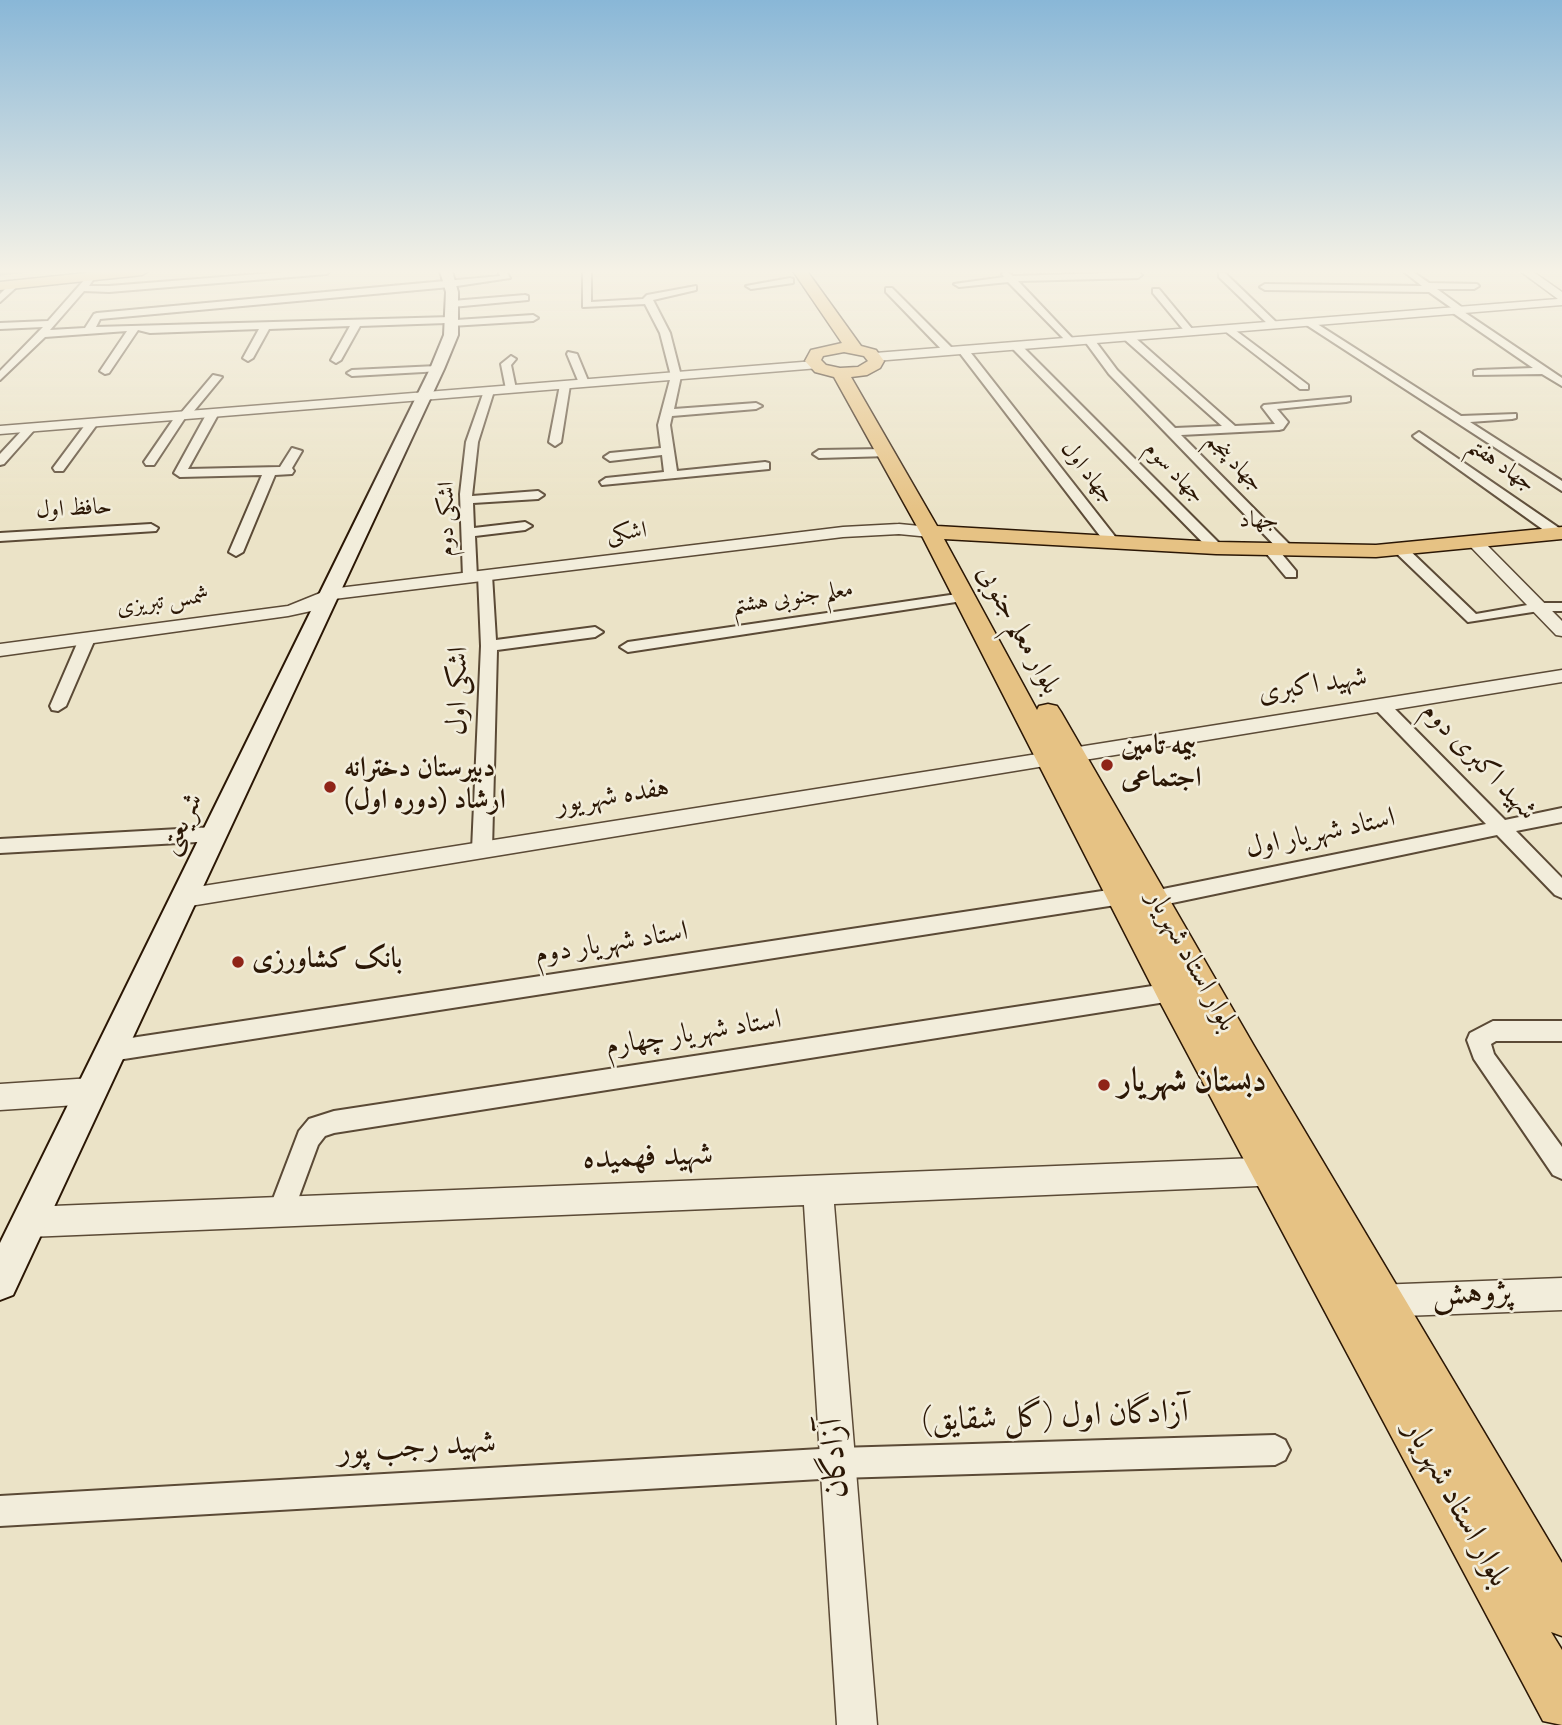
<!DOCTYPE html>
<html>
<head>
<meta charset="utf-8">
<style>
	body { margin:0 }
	canvas { display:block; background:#ebe3c7 }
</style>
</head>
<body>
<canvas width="1562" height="1725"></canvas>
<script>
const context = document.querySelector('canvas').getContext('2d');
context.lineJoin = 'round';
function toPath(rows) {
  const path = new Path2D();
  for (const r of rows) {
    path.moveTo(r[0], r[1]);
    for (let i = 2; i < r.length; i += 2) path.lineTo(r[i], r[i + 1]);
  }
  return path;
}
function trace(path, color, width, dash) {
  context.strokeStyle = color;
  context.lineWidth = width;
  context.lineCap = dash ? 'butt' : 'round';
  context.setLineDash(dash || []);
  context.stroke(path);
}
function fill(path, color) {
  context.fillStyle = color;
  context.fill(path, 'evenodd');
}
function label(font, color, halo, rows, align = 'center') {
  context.font = font + ' "Sorts Mill Goudy",Amiri,serif';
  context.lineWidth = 5;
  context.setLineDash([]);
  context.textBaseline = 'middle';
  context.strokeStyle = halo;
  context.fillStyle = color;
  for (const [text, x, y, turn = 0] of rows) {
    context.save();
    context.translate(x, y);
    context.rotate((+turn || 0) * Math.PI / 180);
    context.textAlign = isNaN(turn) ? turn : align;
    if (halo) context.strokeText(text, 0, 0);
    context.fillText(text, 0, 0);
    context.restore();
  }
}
const stream = toPath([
	[0,274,27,271]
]);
const minor = toPath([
	[297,271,331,271,327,274,109,292,84,291,50,330,85,328,94,314,97,313,500,276,498,271,506,271,510,278,450,287,100,319,96,327,451,317,456,320,533,315,538,318,533,321,451,326,446,323,360,326,341,360,336,363,331,360,350,326,269,329,253,358,248,361,243,358,259,329,150,333,138,330,109,373,105,374,100,371,127,331,45,337,0,380,0,371,43,327,0,329,0,323,48,321,86,278,93,280,89,286,109,286,297,271],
	[583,271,591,271,591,302,643,299,647,295,696,286,696,290,653,300,670,333,681,376,674,409,756,403,762,406,756,409,672,416,670,425,677,471,765,462,769,463,769,469,602,485,600,482,606,478,664,472,662,455,610,461,604,457,610,453,661,448,658,425,671,376,660,333,645,304,583,307,583,271],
	[1006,271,1013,276,1138,272,1142,275,1138,278,1018,281,1073,339,1074,341,1069,344,1008,282,959,287,954,284,1004,277,1002,274,1006,271],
	[1403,271,1412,271,1429,283,1477,284,1479,286,1474,289,1437,289,1463,308,1464,312,1562,378,1562,386,1542,374,1474,375,1474,371,1478,370,1533,368,1453,313,1453,309,1429,292,1265,290,1260,287,1265,284,1422,286,1403,271],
	[1219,273,1225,273,1277,323,1277,327,1271,327,1219,277,1219,273],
	[790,278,793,279,793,283,751,289,746,286,790,278],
	[12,282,20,284,0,302,0,294,12,282],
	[886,288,892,288,953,349,953,353,945,353,886,292,886,288],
	[1153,289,1159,289,1193,330,1193,334,1187,334,1153,293,1153,289],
	[525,295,528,296,528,300,452,307,447,304,452,301,525,295],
	[1305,320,1311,320,1461,416,1516,414,1516,418,1512,419,1470,422,1562,481,1562,491,1305,324,1305,320],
	[1225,327,1231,327,1308,385,1308,389,1300,389,1225,331,1225,327],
	[1124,335,1132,335,1235,426,1275,424,1262,407,1264,405,1350,397,1350,401,1346,402,1277,409,1288,422,1283,429,1279,430,1181,435,1292,547,1292,553,1282,553,1109,374,1084,340,1093,338,1117,370,1175,428,1222,426,1124,339,1124,335],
	[1012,344,1020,344,1221,545,1221,551,1211,551,1012,348,1012,344],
	[959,348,967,348,1117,539,1117,545,1107,545,959,352,959,348],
	[568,352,577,354,589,383,588,385,579,383,567,354,568,352],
	[511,356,516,359,511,365,516,389,511,392,506,389,501,364,511,356],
	[437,366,442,369,441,371,352,376,347,373,352,370,437,366],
	[213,375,222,377,189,417,185,418,154,465,146,465,144,462,177,414,181,413,213,375],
	[565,382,570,385,561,442,555,446,549,442,560,385,565,382],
	[489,388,494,391,478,442,472,496,538,491,544,495,538,499,473,503,474,528,525,522,532,526,525,530,475,536,477,577,470,581,463,577,460,494,466,442,484,391,489,388],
	[213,410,219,413,188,469,280,467,292,448,302,451,292,468,294,471,292,474,275,475,243,552,236,556,229,552,262,475,180,477,174,473,207,413,213,410],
	[88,421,98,423,63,471,55,471,53,468,88,421],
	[26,426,36,428,4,464,0,465,0,454,26,426],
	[1419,432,1562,530,1562,536,1552,536,1415,438,1413,436,1419,432],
	[885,449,889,450,889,456,819,458,813,454,819,450,885,449],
	[151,524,158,528,156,531,0,541,0,533,151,524],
	[1399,544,1404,545,1476,614,1539,603,1562,603,1562,611,1539,611,1468,622,1394,551,1394,545,1399,544],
	[1271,546,1276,547,1296,571,1296,577,1286,577,1266,553,1264,550,1271,546],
	[485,571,492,575,496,640,595,627,603,632,595,637,497,650,492,850,489,855,482,857,475,855,472,850,481,646,478,575,485,571],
	[964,593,969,594,971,597,969,600,628,652,620,647,628,642,964,593],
	[87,634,95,639,66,706,58,711,52,710,50,706,79,639,87,634],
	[1381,700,1387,701,1505,820,1562,808,1562,822,1516,831,1562,878,1562,898,1555,895,1497,835,1153,907,1146,904,1143,899,1146,894,1153,891,1486,824,1375,709,1373,705,1375,701,1381,700],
	[215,827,222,829,224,834,222,839,215,841,0,853,0,839,215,827],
	[1122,888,1129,891,1132,896,1129,901,1122,904,111,1061,103,1058,100,1051,103,1044,111,1041,1122,888],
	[1172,983,1180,986,1183,992,1180,998,1172,1001,334,1133,325,1136,318,1145,290,1221,281,1225,272,1221,268,1212,299,1131,309,1119,334,1111,1172,983],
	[1493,1021,1562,1021,1562,1041,1496,1041,1491,1044,1494,1054,1562,1147,1562,1179,1553,1175,1474,1059,1467,1040,1470,1033,1493,1021],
	[1275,1435,1285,1440,1290,1450,1285,1460,1275,1465,838,1478,0,1526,0,1496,838,1448,1275,1435]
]);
const tertiary = toPath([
	[1520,271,1532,271,1562,292,1562,305,875,361,869,357,875,353,1558,299,1520,271],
	[815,361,819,362,819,368,0,434,0,426,815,361],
	[899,524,930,527,938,532,930,537,899,534,843,537,334,599,311,611,288,616,0,656,0,644,288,606,330,589,843,527,899,524],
	[1474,536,1480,538,1562,621,1562,636,1556,635,1468,544,1466,541,1468,538,1474,536],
	[1562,670,1562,682,1072,762,1065,760,1062,755,1065,750,1072,748,1562,670],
	[1050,752,1057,754,1060,759,1057,764,184,907,176,904,172,898,176,892,184,889,1050,752],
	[92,1078,102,1082,106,1091,102,1100,92,1104,0,1110,0,1084,92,1078],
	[1281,1157,1291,1161,1296,1171,1291,1181,1281,1185,834,1204,877,1725,837,1725,804,1205,28,1237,17,1233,13,1222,17,1211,28,1207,1281,1157],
	[1562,1278,1562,1310,1376,1317,1365,1312,1360,1301,1365,1290,1376,1285,1562,1278]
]);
const secondary = toPath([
	[440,271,452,271,458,292,458,335,444,369,13,1295,0,1300,0,1243,430,369,444,335,446,292,440,271]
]);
const primary = toPath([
	[105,271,149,271,142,275,0,290,0,282,105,271],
	[793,271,807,271,861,346,876,350,884,361,880,368,867,375,851,377,937,526,1216,542,1376,545,1562,527,1562,539,1376,557,1216,554,944,539,1037,710,1039,706,1048,704,1057,706,1061,712,1254,1046,1562,1563,1562,1636,1551,1632,1562,1650,1562,1725,1543,1721,1160,1002,920,532,834,377,815,372,805,361,811,350,842,343,793,271],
	[844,352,864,356,868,361,858,367,840,368,826,365,821,360,823,356,844,352]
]);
const markers = [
	[1107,765,7,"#8f2418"],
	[330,787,7,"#8f2418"],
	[238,962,7,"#8f2418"],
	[1104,1085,7,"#8f2418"]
];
const farStreetnames = [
	["جهاد پنجم",1233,464,46],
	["جهاد هفتم",1500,467,35],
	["جهاد اول",1086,474,52],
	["جهاد سوم",1173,474,46],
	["حافظ اول",74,511,-3],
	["اشکی دوم",449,519,-90],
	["جهاد",1259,523,2],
	["اشکی",627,535,-7],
	["معلم جنوبی هشتم",793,600,-8],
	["شمس تبریزی",163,604,-8]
];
const streetNames = [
	["بلوار معلم جنوبی",1016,631,61],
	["شهید اکبری",1313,688,-9],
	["اشکی اول",461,691,-89],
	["شهید اکبری دوم",1477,763,46],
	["هفده شهریور",613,799,-9],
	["شریعتی",184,825,-64],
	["استاد شهریار اول",1321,836,-12],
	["استاد شهریار دوم",612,946,-9],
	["بلوار استاد شهریار",1189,962,61],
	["استاد شهریار چهارم",694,1036,-9]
];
const poiNames = [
	["بیمه تامین",1121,749],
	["اجتماعی",1121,781],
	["دبیرستان دخترانه",344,771],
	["ارشاد (دوره اول)",344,803],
	["بانک کشاورزی",252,962]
];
const nearPoinames = [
	["دبستان شهریار",1118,1085]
];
const nearStreetnames = [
	["شهید فهمیده",648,1160,-2],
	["پژوهش",1472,1297,-2],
	["آزادگان اول (گل شقایق)",1055,1420,-2],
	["شهید رجب پور",417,1450,-3],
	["آزادگان",838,1458,-94],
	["بلوار استاد شهریار",1454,1505,61]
];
trace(stream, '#6e7a73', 3.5);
trace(minor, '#5b4a36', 4);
trace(tertiary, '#5b4a36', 3);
trace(secondary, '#2b1705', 4);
trace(primary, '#2b1705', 3);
fill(minor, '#f2eddb');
fill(tertiary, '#f2eddb');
fill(secondary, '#f2eddb');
fill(primary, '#e6c284');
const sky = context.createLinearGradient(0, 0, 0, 512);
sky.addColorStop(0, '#89b7d7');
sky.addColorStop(0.53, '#f6f2e6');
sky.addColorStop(1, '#f6f2e600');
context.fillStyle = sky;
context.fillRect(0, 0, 1562, 512);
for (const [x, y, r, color] of markers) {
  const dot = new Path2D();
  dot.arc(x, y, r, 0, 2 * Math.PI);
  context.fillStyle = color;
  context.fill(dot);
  trace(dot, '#f2eddb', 2.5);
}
label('23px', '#2b1705', '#f2eddb', farStreetnames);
label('28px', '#2b1705', '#f2eddb', streetNames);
label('bold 28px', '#2b1705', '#f2eddb', poiNames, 'left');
label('bold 33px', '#2b1705', '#f2eddb', nearPoinames, 'left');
label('33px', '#2b1705', '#f2eddb', nearStreetnames);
</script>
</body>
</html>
